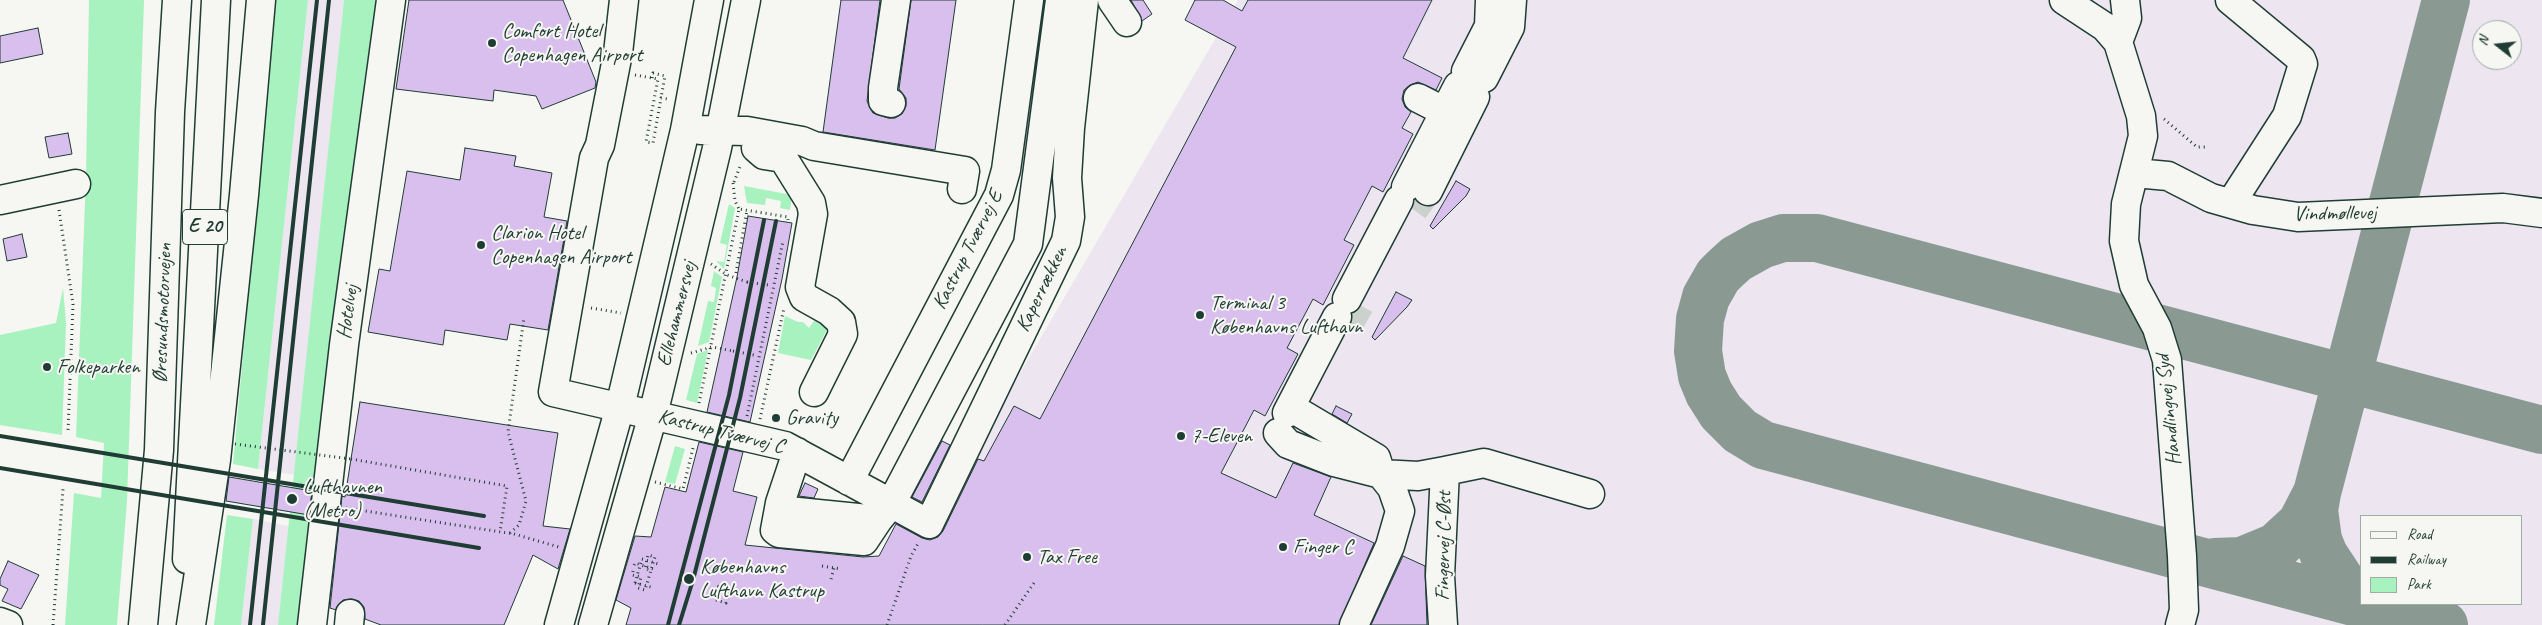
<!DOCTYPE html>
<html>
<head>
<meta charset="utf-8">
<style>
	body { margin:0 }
	#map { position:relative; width:2542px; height:625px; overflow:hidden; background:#f6f6f2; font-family:Caveat,sans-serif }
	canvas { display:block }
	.legend { position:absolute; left:2360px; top:515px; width:162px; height:90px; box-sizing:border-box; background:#f6f6f2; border:1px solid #a0aca6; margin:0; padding:6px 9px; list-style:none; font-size:15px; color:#1f3d34 }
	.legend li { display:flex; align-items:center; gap:10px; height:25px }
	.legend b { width:25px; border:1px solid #a0aca6 }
	.north { position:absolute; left:2472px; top:20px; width:50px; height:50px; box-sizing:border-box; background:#f6f6f2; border:1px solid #a0aca6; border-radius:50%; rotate:286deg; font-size:14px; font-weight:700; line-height:20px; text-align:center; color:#1f3d34 }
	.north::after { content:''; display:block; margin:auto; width:18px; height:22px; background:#1f3d34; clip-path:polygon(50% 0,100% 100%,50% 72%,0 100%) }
</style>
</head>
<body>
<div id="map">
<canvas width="2542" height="625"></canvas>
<ul class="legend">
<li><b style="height:6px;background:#f6f6f2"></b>Road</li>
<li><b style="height:6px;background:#1f3d34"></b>Railway</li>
<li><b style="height:14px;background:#a8f2c0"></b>Park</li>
</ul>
<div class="north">N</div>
</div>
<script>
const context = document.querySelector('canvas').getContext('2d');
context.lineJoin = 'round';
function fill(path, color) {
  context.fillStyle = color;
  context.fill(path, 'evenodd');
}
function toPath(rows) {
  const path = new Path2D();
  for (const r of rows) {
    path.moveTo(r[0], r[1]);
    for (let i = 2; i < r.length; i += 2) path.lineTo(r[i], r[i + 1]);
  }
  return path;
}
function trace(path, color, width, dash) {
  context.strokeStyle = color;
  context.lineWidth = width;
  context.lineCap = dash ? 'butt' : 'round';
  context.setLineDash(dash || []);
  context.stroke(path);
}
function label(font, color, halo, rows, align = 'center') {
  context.font = font + ' Caveat,sans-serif';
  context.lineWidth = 4;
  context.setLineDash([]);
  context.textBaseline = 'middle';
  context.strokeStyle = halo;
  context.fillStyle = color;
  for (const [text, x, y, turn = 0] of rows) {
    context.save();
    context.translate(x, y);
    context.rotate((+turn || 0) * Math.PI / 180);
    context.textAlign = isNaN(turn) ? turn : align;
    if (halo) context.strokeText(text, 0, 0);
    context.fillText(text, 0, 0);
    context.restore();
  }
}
const built = toPath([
	[308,0,344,0,295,475,258,469],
	[1238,0,2542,0,2542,625,873,625],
	[2482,30,2512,30,2512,60,2482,60],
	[2361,516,2521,516,2521,604,2361,604],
	[253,519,289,526,278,625,241,625]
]);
const green = toPath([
	[89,0,144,0,127,501,117,625,65,625,74,493,101,498,104,443,76,437,86,176],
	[276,0,308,0,258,469,233,464],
	[344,0,377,0,307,625,278,625],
	[744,186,792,195,790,210,780,208,781,201,766,198,765,205,747,203],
	[729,204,735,208,724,269,716,261,724,262,727,245,720,243],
	[714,271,722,277,709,342,698,346,708,301,714,302,716,288,711,286],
	[63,288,66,323,62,435,0,425,0,335,56,323],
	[785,316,798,322,803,322,809,328,816,318,830,324,811,360,778,353],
	[708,350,697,403,686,400,697,354],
	[675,446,685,449,675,484,665,482],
	[227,515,253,519,241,625,214,625]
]);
const taxiway = toPath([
	[2214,562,2242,561,2276,547,2301,524,2317,493],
	[2361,598,2341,581,2324,555,2318,540,2314,510,2317,493,2446,0],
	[2361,604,1763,445,1740,431,1721,412,1709,393,1702,376,1698,351,1700,319,1706,297,1718,276,1725,269,1736,259,1761,245,1783,238,1817,238,2542,430],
	[2362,604,2444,625]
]);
const building = toPath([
	[409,0,563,0,596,82,595,88,542,109,536,96,494,90,493,101,396,89,409,0],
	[841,0,880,0,867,101,873,113,888,118,895,118,902,114,906,106,906,98,899,89,911,0,956,0,935,150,823,132,841,0],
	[1131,0,1143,0,1152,14,1142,21,1131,0],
	[1195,0,1223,0,1242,11,1248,0,1432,0,1403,58,1442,78,1436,90,1418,82,1410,85,1404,90,1402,99,1405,107,1411,112,1402,128,1413,134,1383,192,1372,186,1344,240,1354,245,1323,305,1313,299,1287,348,1298,354,1265,416,1254,410,1221,473,1276,498,1293,463,1331,477,1314,515,1374,543,1339,625,626,625,631,608,616,600,635,536,651,537,665,487,686,492,699,442,743,452,733,491,757,497,745,545,863,557,879,556,896,524,922,538,930,540,938,537,943,531,978,459,984,461,1014,406,1040,419,1236,47,1185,20,1195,0],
	[38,28,43,54,0,63,0,36,38,28],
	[68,133,72,154,49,158,45,137,68,133],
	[465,148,516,156,514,166,552,173,544,217,567,221,548,330,510,324,507,340,445,330,443,345,368,332,379,269,390,271,407,171,460,180,465,148],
	[1456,181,1470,189,1466,196,1433,229,1430,226,1456,181],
	[748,216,792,223,782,279,750,422,707,412,737,277,748,216],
	[22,234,27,257,7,261,3,239,22,234],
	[1396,292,1412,300,1407,307,1375,340,1372,337,1396,292],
	[360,402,558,433,543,526,570,529,558,569,533,555,504,625,381,625,365,619,364,607,359,601,352,599,343,600,336,610,330,608,342,496,345,497,360,402],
	[1336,406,1352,414,1347,423,1332,414,1336,406],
	[942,441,950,445,922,502,912,497,942,441],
	[229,477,312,491,309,515,226,501,229,477],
	[805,483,818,489,814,498,799,496,805,483],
	[1403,556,1425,566,1427,625,1371,625,1403,556],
	[8,561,39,575,21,609,2,601,8,589,0,585,0,579,8,561]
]);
const minorTunnel = toPath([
	[1414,210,1428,191],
	[1350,323,1360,305]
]);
const path = toPath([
	[635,75,658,79,646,142,653,143,661,98,668,99],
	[652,78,653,73,665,76,661,98],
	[2164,119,2197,147,2206,147],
	[734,182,741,164],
	[733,183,735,201,739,209],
	[59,210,73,304,68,431],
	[711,264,727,275,747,282],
	[736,273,747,210],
	[591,308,621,313],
	[691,353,712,347,733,351],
	[699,403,739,209,788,217,788,220],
	[747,416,783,241],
	[760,419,784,308],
	[351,459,507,486,500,532],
	[655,482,683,489,693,448],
	[346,508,514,534,559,547],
	[510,533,519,525,526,501,508,432,524,318],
	[642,559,658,564],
	[634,565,635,563,656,570],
	[822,566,841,569],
	[633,571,632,575,641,577,638,588,645,590,655,557,648,555,645,568,648,570],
	[831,579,834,568],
	[635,583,651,587],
	[716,600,726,603,729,590,717,586],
	[53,625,63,489],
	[887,625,911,556,919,542],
	[1005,625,1036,580]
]);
const minor = toPath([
	[624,0,618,53,600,145,594,158,553,392,785,446,929,524,1066,241,1070,217,1067,178,1070,128,1084,0],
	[1112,0,1127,22],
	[2064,0,2105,27,2118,42,2141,116,2143,136,2126,204,2124,241,2134,285,2157,328,2167,360,2182,556,2184,610,2180,625],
	[2230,0,2301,59,2303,64,2287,116,2231,203],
	[2118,42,2127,18,2125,0],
	[1466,71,1489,26,1490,0],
	[1484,78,1510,27,1512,0],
	[1418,98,1461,120],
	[891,103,883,101,883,88,896,0],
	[701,130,747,131,802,141,814,146,965,171,962,189],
	[756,148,764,155,783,158,811,203,813,214,800,287,804,297,829,311,841,322,843,334,814,392],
	[2135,173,2168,176,2211,198,2253,210,2298,217,2503,208,2542,213],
	[1406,187,1458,86],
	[1428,191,1475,97],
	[0,200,76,184],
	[1347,299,1399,200],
	[1287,413,1337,317],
	[1278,433,1288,444,1334,462,1381,474,1376,458,1290,407],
	[797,452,780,503,788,511,878,520,891,504,1028,244,1060,0],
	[1445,471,1484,463,1590,494],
	[1381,474,1418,476,1445,471,1440,576,1443,625],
	[849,481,999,195,1006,170,1029,0],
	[780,503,775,530,779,533,864,541,878,520],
	[0,622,8,625],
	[312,625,344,345,391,0],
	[349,625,350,614],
	[559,625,620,407,685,130,709,0],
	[593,625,653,415,717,148,746,0],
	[1354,625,1390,546,1400,511,1392,488,1381,474]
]);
const highway = toPath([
	[187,559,216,0],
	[143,625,159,450,170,112,177,0],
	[191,625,216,460,244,195,261,0]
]);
const rail = toPath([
	[0,436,484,516],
	[0,468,479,548],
	[250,625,317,0],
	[263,625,329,0],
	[668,625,729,395,764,220],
	[679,625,693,580,740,398,776,221]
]);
const pathBridge = toPath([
	[747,282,768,285],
	[733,351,754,355],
	[235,444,351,459],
	[635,583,642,559]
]);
const markers = [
	[492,43,5,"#1f3d34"],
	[481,245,5,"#1f3d34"],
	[1200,315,5,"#1f3d34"],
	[47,367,5,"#1f3d34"],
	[776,418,5,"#1f3d34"],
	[1181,436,5,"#1f3d34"],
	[292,499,6,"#1f3d34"],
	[1283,547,5,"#1f3d34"],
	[1027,557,5,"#1f3d34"],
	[689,579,6,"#1f3d34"]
];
const shields = [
	[205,227,45]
];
const shieldNames = [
	["E 20",205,227]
];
const poiNames = [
	["Comfort Hotel",502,31],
	["Copenhagen Airport",502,55],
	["Clarion Hotel",491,233],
	["Copenhagen Airport",491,257],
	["Terminal 3",1210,303],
	["Københavns Lufthavn",1210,327],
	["Folkeparken",57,367],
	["Gravity",786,418],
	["7-Eleven",1191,436],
	["Lufthavnen",303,487],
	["(Metro)",303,511],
	["Finger C",1293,547],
	["Tax Free",1037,557],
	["Københavns",700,567],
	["Lufthavn Kastrup",700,591]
];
const streetNames = [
	["Vindmøllevej",2335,214,-1],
	["Kastrup Tværvej E",968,250,-63],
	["Kaperrækken",1042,289,-64],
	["Hotelvej",348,312,-82],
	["Øresundsmotorvejen",163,313,-88],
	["Ellehammersvej",677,314,-76],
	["Handlingvej Syd",2169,410,-96],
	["Kastrup Tværvej C",721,432,14],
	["Fingervej C-Øst",1444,546,-89]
];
fill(built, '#ede6f1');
fill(green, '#a8f2c0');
trace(taxiway, '#8a9a93', 48);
fill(building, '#d9bfee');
trace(building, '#1f3d34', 1);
trace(minorTunnel, '#cbd1cc', 28, [28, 14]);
trace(minor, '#1f3d34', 31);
trace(highway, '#1f3d34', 31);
trace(path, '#1f3d34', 3, [1, 4]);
trace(minor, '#f6f6f2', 28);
trace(highway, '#f6f6f2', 28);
trace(rail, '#1f3d34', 4);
trace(pathBridge, '#1f3d34', 3, [1, 4]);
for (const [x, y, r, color] of markers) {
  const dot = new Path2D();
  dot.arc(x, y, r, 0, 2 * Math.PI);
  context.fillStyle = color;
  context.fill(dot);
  trace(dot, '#f6f6f2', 2);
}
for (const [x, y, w] of shields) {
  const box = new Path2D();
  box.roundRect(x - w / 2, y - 17.5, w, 35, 4);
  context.fillStyle = '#f6f6f2';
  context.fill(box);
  trace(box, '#1f3d34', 1);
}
label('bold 20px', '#1f3d34', null, shieldNames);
label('21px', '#1f3d34', '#f6f6f2', poiNames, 'left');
label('21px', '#1f3d34', '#f6f6f2', streetNames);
</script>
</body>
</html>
